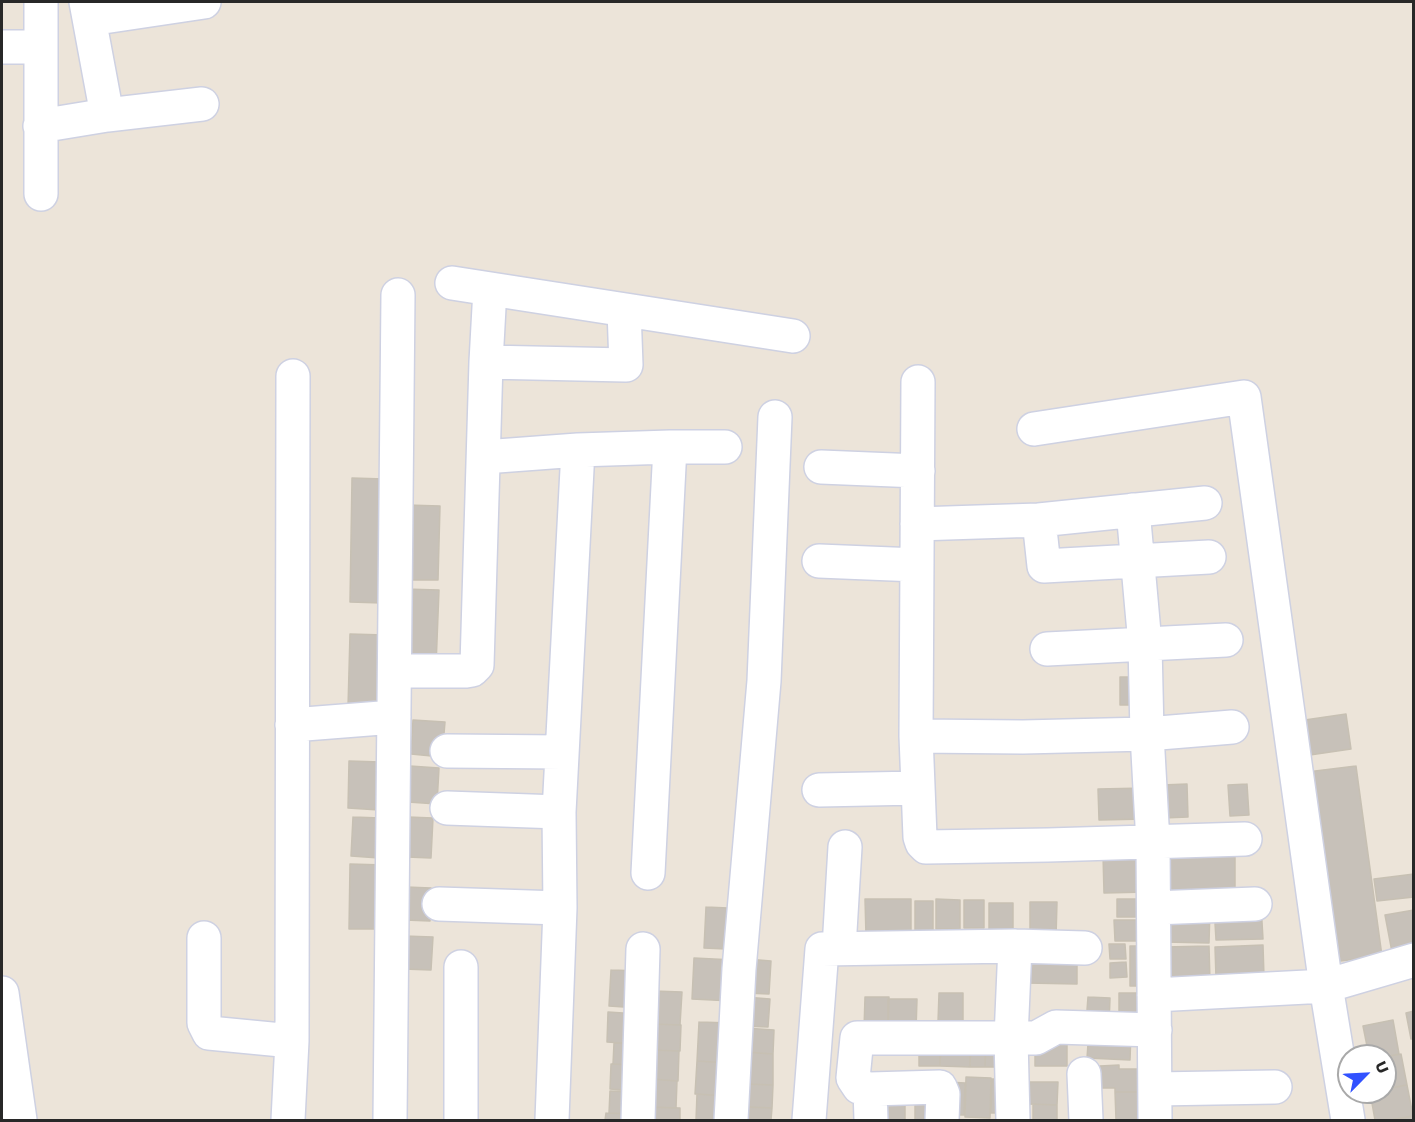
<!DOCTYPE html>
<html>
<head>
<meta charset="utf-8">
<style>
	body { margin:0 }
	#map { position:relative; width:1415px; height:1122px; overflow:hidden; background:#ece4d9; font-family:"Work Sans",sans-serif }
	canvas { display:block }
	.frame { position:absolute; inset:0; border:3px solid #282828; pointer-events:none }
	.north { position:absolute; left:1337px; top:1044px; width:60px; height:60px; box-sizing:border-box; background:#fff; border:2px solid #a9a9a9; border-radius:50%; rotate:66deg; font-size:16px; font-weight:700; line-height:24px; text-align:center; color:#282828 }
	.north::after { content:''; display:block; margin:auto; width:21px; height:27px; background:#3252ff; clip-path:polygon(50% 0,100% 100%,50% 72%,0 100%) }
</style>
</head>
<body>
<div id="map">
<canvas width="1415" height="1122"></canvas>
<div class="frame"></div>
<div class="north">U</div>
</div>
<script>
const context = document.querySelector('canvas').getContext('2d');
context.lineJoin = 'round';
function fill(path, color) {
  context.fillStyle = color;
  context.fill(path, 'evenodd');
}
function toPath(rows) {
  const path = new Path2D();
  for (const r of rows) {
    path.moveTo(r[0], r[1]);
    for (let i = 2; i < r.length; i += 2) path.lineTo(r[i], r[i + 1]);
  }
  return path;
}
function trace(path, color, width, dash) {
  context.strokeStyle = color;
  context.lineWidth = width;
  context.lineCap = dash ? 'butt' : 'round';
  context.setLineDash(dash || []);
  context.stroke(path);
}
const building = toPath([
	[352,478,384,479,382,603,350,602,352,478],
	[407,505,440,506,438,580,406,580,407,505],
	[404,589,439,590,436,666,401,664,404,589],
	[350,634,385,635,382,708,348,707,350,634],
	[1120,677,1143,677,1143,705,1120,705,1120,677],
	[1346,714,1351,749,1303,756,1298,721,1346,714],
	[413,720,445,722,442,757,411,754,413,720],
	[349,761,381,762,379,810,348,808,349,761],
	[410,766,439,768,437,804,408,802,410,766],
	[1356,766,1382,956,1332,962,1307,772,1356,766],
	[1187,784,1188,817,1163,818,1162,785,1187,784],
	[1247,784,1249,815,1230,816,1228,785,1247,784],
	[1145,788,1146,819,1099,820,1098,789,1145,788],
	[353,817,381,818,379,858,351,856,353,817],
	[408,817,433,818,431,858,407,857,408,817],
	[1161,849,1235,849,1235,894,1161,893,1161,849],
	[1147,854,1148,892,1104,893,1103,855,1147,854],
	[350,864,384,865,382,929,349,929,350,864],
	[1414,874,1414,897,1377,901,1374,879,1414,874],
	[406,887,431,888,430,921,405,920,406,887],
	[865,899,911,899,911,936,866,936,865,899],
	[936,899,960,900,960,929,936,929,936,899],
	[1117,899,1148,899,1149,917,1117,917,1117,899],
	[964,900,984,900,984,928,964,928,964,900],
	[915,901,933,901,933,933,915,933,915,901],
	[1030,902,1057,902,1056,937,1030,936,1030,902],
	[989,903,1013,903,1013,933,989,932,989,903],
	[1261,905,1263,939,1216,940,1214,906,1261,905],
	[706,907,728,908,726,949,704,948,706,907],
	[1165,909,1210,909,1209,943,1165,942,1165,909],
	[1414,910,1414,948,1392,952,1385,915,1414,910],
	[1114,920,1149,920,1150,941,1115,941,1114,920],
	[404,936,433,937,431,970,403,969,404,936],
	[1109,944,1125,944,1126,959,1110,959,1109,944],
	[1263,945,1264,977,1216,978,1215,947,1263,945],
	[1130,946,1147,946,1148,986,1130,986,1130,946],
	[1209,946,1210,982,1166,983,1165,947,1209,946],
	[1027,950,1077,951,1077,984,1026,983,1027,950],
	[694,958,734,960,732,1001,692,999,694,958],
	[747,959,771,961,769,994,745,993,747,959],
	[1126,962,1127,977,1110,978,1110,963,1126,962],
	[611,970,640,971,639,1008,609,1006,611,970],
	[654,991,682,992,680,1025,652,1024,654,991],
	[939,993,963,993,963,1022,938,1022,939,993],
	[1119,993,1147,993,1148,1019,1119,1019,1119,993],
	[745,997,770,999,768,1027,743,1026,745,997],
	[865,997,889,997,888,1030,864,1029,865,997],
	[1088,997,1110,998,1109,1025,1086,1023,1088,997],
	[888,999,917,999,916,1030,888,1030,888,999],
	[1414,1011,1414,1039,1411,1039,1406,1013,1414,1011],
	[608,1012,638,1014,637,1044,607,1042,608,1012],
	[1393,1020,1399,1054,1385,1057,1369,1056,1363,1026,1393,1020],
	[699,1022,730,1023,729,1063,697,1061,699,1022],
	[652,1024,681,1025,680,1051,651,1050,652,1024],
	[745,1028,774,1030,773,1054,744,1052,745,1028],
	[1089,1030,1131,1032,1130,1060,1087,1058,1089,1030],
	[971,1036,986,1036,985,1067,970,1067,971,1036],
	[941,1037,970,1038,970,1067,940,1066,941,1037],
	[986,1038,1007,1067,985,1067,986,1038],
	[1035,1038,1067,1039,1067,1066,1035,1066,1035,1038],
	[919,1039,940,1039,940,1066,919,1066,919,1039],
	[614,1043,637,1044,636,1065,613,1064,614,1043],
	[651,1050,679,1051,678,1081,650,1079,651,1050],
	[746,1052,773,1054,773,1085,745,1084,746,1052],
	[1401,1054,1407,1085,1385,1089,1385,1057,1401,1054],
	[697,1061,729,1063,727,1096,695,1094,697,1061],
	[611,1064,636,1065,635,1091,610,1089,611,1064],
	[1119,1065,1119,1069,1148,1069,1149,1092,1115,1092,1115,1088,1101,1088,1100,1066,1119,1065],
	[966,1077,991,1078,990,1118,965,1117,966,1077],
	[650,1079,677,1081,676,1108,648,1107,650,1079],
	[992,1079,1011,1079,1010,1113,991,1113,992,1079],
	[948,1082,965,1083,964,1115,947,1115,948,1082],
	[1030,1082,1058,1082,1057,1105,1029,1104,1030,1082],
	[746,1084,773,1085,772,1108,745,1107,746,1084],
	[1407,1085,1413,1116,1391,1120,1375,1120,1370,1092,1385,1092,1385,1089,1407,1085],
	[610,1091,634,1092,633,1114,609,1113,610,1091],
	[882,1092,905,1092,905,1120,882,1120,882,1092],
	[1115,1092,1152,1092,1153,1120,1116,1120,1115,1092],
	[915,1093,932,1094,931,1120,915,1120,915,1093],
	[697,1094,727,1096,726,1120,696,1120,697,1094],
	[1033,1104,1057,1105,1057,1120,1033,1120,1033,1104],
	[648,1107,680,1108,680,1120,648,1120,648,1107],
	[749,1107,772,1108,771,1120,749,1120,749,1107],
	[606,1113,633,1114,632,1120,605,1120,606,1113],
	[1413,1116,1413,1120,1391,1120,1413,1116]
]);
const minor = toPath([
	[86,2,107,115],
	[90,19,204,2],
	[2,47,40,47],
	[40,126,107,115,202,104],
	[41,194,41,2],
	[452,283,793,336],
	[486,362,626,365,624,310],
	[918,382,916,736,920,837,922,843,926,847,1048,845,1245,839],
	[1034,429,1244,397,1326,986,1348,1120],
	[670,447,725,447],
	[484,457,578,450,670,447,648,873],
	[821,467,918,471],
	[1133,510,1145,644,1147,734,1153,843,1155,1120],
	[1039,520,1044,566,1209,557],
	[917,524,1039,520,1205,503],
	[819,561,917,565],
	[1047,649,1226,640],
	[395,671,466,671,472,670,477,665,486,362,490,289],
	[292,725,394,717],
	[916,736,1023,737,1147,734,1232,727],
	[447,751,562,752],
	[819,790,918,788],
	[447,808,559,812],
	[439,904,560,908],
	[1154,908,1255,904],
	[204,938,204,1023,209,1033,292,1041],
	[839,948,845,847],
	[461,967,461,1120],
	[2,993,20,1120],
	[1154,995,1326,986,1414,960],
	[1084,1074,1086,1120],
	[870,1089,940,1087,943,1094,942,1120],
	[1155,1089,1275,1087],
	[288,1120,292,1041,293,376],
	[390,1120,398,295],
	[552,1120,560,908,559,812,578,450],
	[638,1120,643,949],
	[731,1120,739,969,764,681,775,417],
	[809,1120,822,949,1015,946,1085,948],
	[871,1120,870,1089,859,1087,853,1078,857,1038,1036,1038,1056,1027,1155,1030],
	[1013,1120,1011,1038,1015,946]
]);
fill(building, '#c7c1b9');
trace(building, '#c7c0b3', 1.5);
trace(minor, '#ced1e2', 36);
trace(minor, '#fff', 33);
</script>
</body>
</html>
